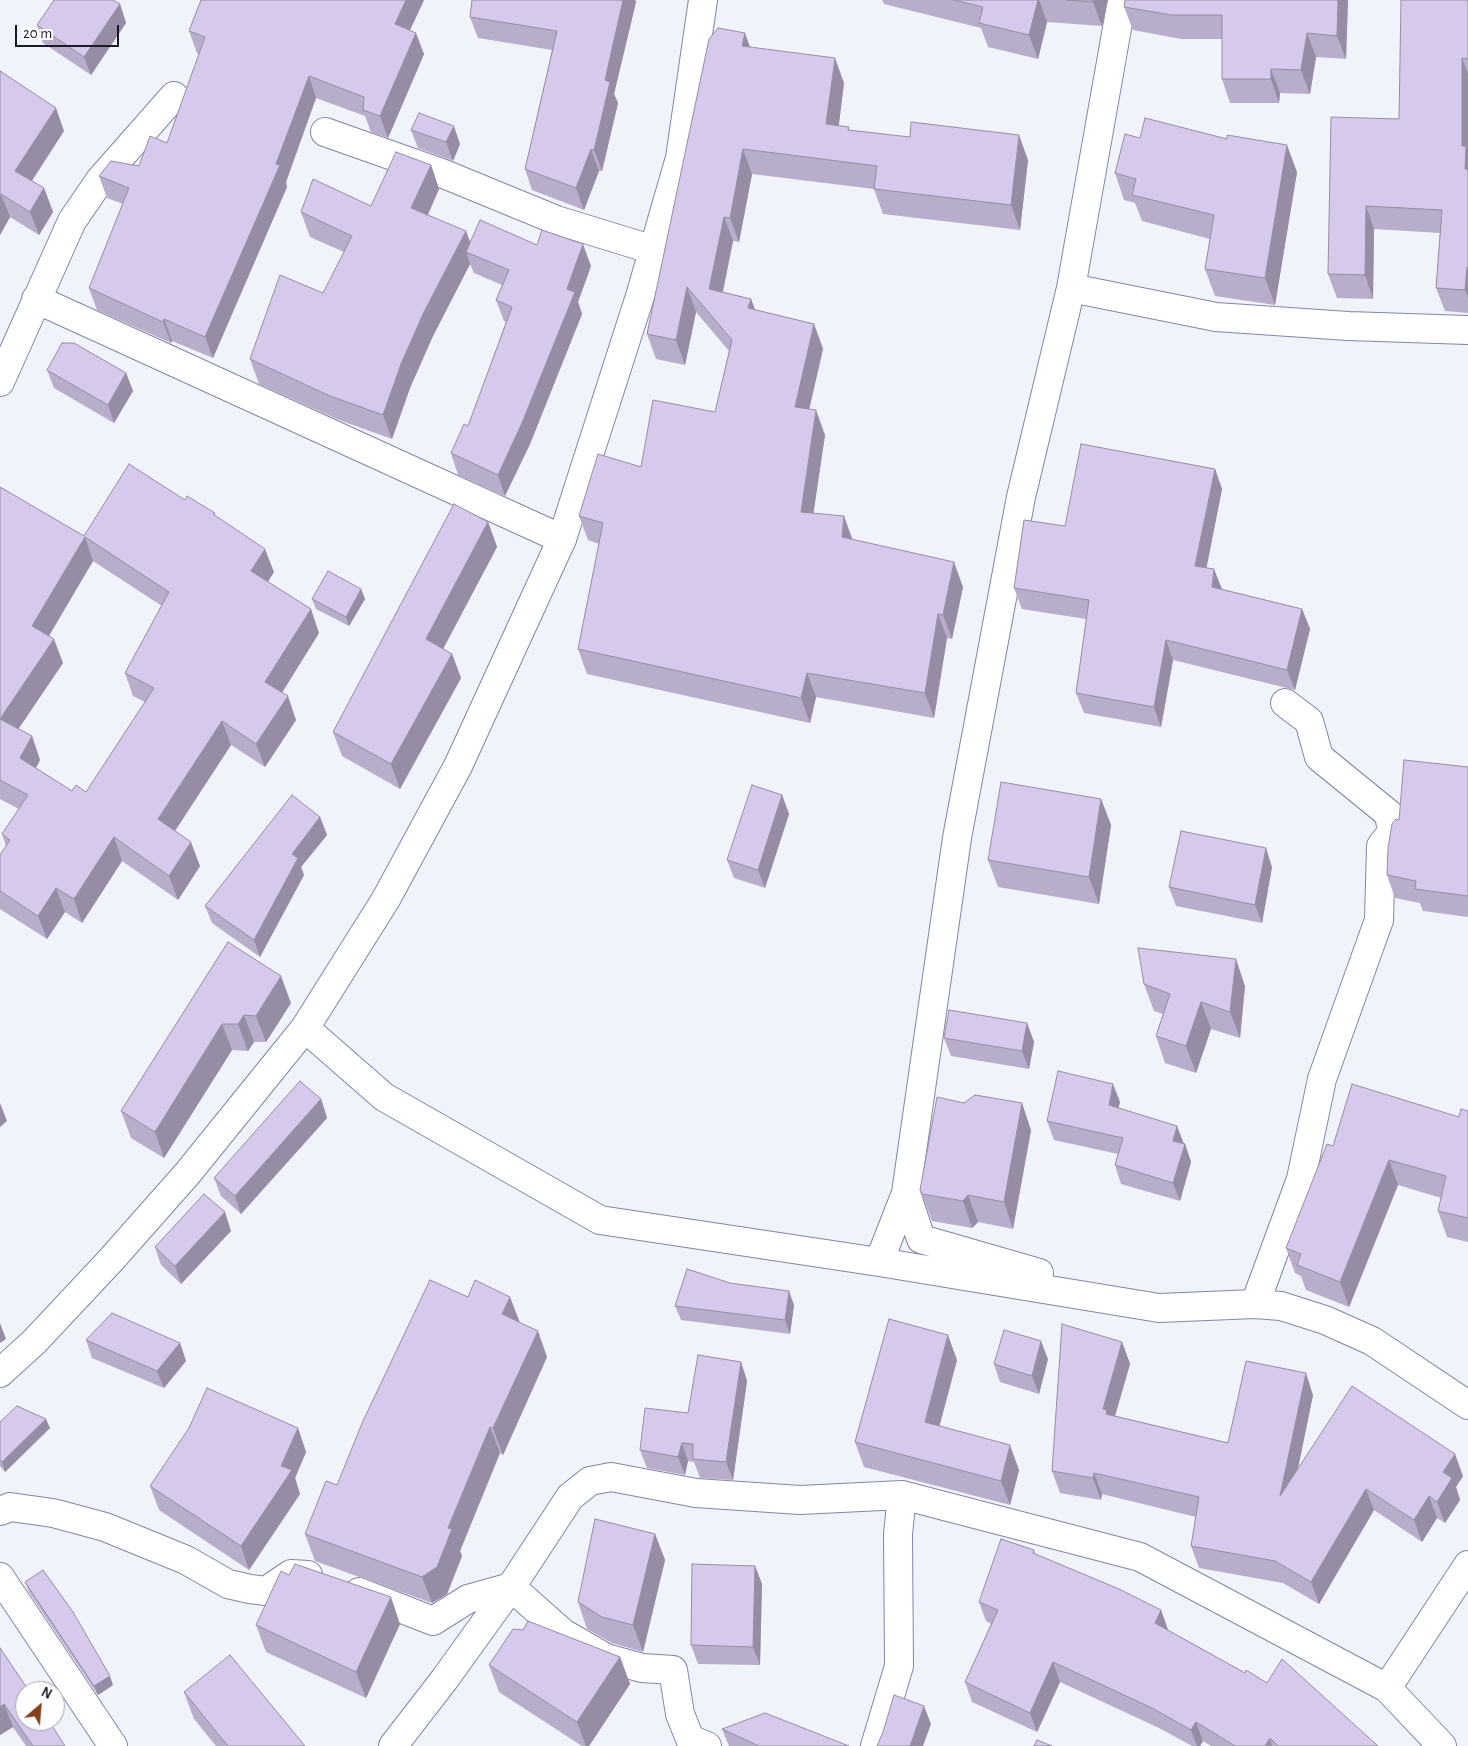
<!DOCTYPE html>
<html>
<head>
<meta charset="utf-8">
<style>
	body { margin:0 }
	#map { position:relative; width:1468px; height:1746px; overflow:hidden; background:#f1f3fa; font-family:"Alegreya Sans",sans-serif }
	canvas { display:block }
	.north { position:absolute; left:15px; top:1681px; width:50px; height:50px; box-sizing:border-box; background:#fff; border:1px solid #a3a4a9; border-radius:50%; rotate:27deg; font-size:14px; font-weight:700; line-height:20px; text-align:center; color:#191b27 }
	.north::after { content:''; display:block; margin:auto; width:18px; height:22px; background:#853f1a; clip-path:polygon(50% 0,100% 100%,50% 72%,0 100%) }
	.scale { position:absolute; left:15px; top:25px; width:104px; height:22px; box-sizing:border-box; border:2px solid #191b27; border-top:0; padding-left:6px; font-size:15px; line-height:18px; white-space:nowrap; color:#191b27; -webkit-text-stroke:4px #fff; paint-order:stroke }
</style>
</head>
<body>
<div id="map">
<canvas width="1468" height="1746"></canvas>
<div class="north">N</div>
<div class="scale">20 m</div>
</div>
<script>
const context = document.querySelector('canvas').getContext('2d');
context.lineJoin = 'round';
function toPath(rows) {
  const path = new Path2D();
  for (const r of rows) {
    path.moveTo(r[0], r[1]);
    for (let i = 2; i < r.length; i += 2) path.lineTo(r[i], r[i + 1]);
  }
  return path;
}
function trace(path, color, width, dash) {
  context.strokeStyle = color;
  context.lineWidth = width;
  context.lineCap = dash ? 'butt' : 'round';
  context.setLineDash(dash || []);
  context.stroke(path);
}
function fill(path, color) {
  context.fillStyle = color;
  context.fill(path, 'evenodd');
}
const street = toPath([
	[325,132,444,174,556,220,654,250],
	[1071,288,1216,317,1348,326,1468,330],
	[36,299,562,539],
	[0,382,72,221,100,180,174,96],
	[305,1028,384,1097,600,1220,879,1262,1159,1308,1255,1304,1281,1306,1325,1320,1372,1341,1468,1405],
	[906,1193,921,1239,1039,1273],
	[879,1262,906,1193,957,838,1021,497,1071,288,1122,0],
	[1255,1304,1301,1179,1322,1079,1379,920,1381,846,1392,832,1389,814,1319,757,1309,721,1285,703],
	[0,1511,10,1507,53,1513,105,1527,186,1560,228,1584,250,1589,266,1591,291,1574,308,1575],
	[0,1577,113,1746],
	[359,1592,433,1621,468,1599,511,1587,563,1633,606,1658,642,1668,673,1670,680,1714,690,1739,707,1746],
	[1387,1688,1468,1565],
	[393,1746,444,1680,511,1587,570,1497,590,1481,611,1477,696,1493,800,1500,902,1495,1140,1557,1387,1688,1442,1746],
	[875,1746,899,1666,898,1534,902,1495]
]);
const secondary = toPath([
	[0,1373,34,1342,110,1261,187,1174,305,1028,386,899,458,766,562,539,641,293,680,158,703,0]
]);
const wall = toPath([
	[201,0,424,0,410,30,424,54,388,138,371,132,365,116,316,98,286,182,287,187,213,358,172,341,171,343,97,310,89,288,123,204,107,198,99,176,139,166,167,143,199,54,197,53,189,31],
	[472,0,635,0,636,2,614,94,618,103,602,171,599,171,584,210,532,190,525,169,552,50,478,38,470,17],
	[882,0,1108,0,1102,26,1047,22,1038,59,988,47,981,28,884,4],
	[1125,0,1348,0,1346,59,1316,57,1310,94,1280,93,1279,103,1230,103,1222,79,1222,39,1181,39,1133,30,1124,7],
	[1468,0,1468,313,1445,311,1436,288,1440,233,1374,229,1373,299,1337,298,1328,274,1399,119],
	[120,4,126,23,91,75,43,43,37,25],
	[750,47,844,83,838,126,850,130,1028,160,1020,230,883,214,874,189,752,174,739,242,733,241,723,292,751,299,755,310,814,324,823,349,809,409,825,435,813,513,852,539,963,587,952,639,947,638,934,718,816,697,810,723,587,674,578,649,599,544,588,540,579,516,641,467,715,412,729,351,696,312,685,365,656,359,647,334],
	[0,71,64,131,32,181,44,188,53,212,39,235,10,217,0,235],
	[411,130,460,144,453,161,418,148],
	[1140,138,1297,172,1275,305,1215,296,1205,269,1210,239,1142,221,1135,203,1124,200,1115,173],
	[431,165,439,189,428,215,470,242,537,245,591,266,578,302,582,314,530,444,505,496,458,475,451,453,468,426,506,322,504,321,496,300,502,285,474,273,470,264,432,338,410,388,392,439,339,420,259,384,250,359,323,293,344,252,310,237,301,212,371,206],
	[47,370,126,373,133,391,114,423,54,388],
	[1215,469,1222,489,1206,568,1222,589,1302,609,1310,629,1295,690,1173,660,1161,727,1084,713,1076,693,1086,619,1022,609,1014,588,1065,526],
	[0,487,84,536,185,500,216,517,274,572,268,582,319,633,282,693,296,720,265,767,231,745,175,831,200,866,178,900,122,861,82,923,65,912,47,939,0,909,0,855,6,846,2,834,19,809,0,799],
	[93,561,162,606,125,673,133,696,145,702,86,792,72,791,36,768,40,760,32,736,18,729,63,663,49,636],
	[488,522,497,547,443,649,452,654,461,678,400,789,342,756,333,732],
	[361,589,365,599,349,626,316,609,312,599],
	[1468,767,1468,917,1423,911,1420,903,1395,898,1387,875,1399,820],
	[782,795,789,814,765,888,734,878,727,860],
	[1101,799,1111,825,1099,904,998,887,988,860],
	[320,817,327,835,301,867,304,875,260,957,212,923,205,906],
	[1272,867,1262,923,1176,906,1169,887],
	[228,942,291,1003,266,1042,254,1042,248,1051,232,1050,164,1158,131,1138,121,1111],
	[1144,984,1245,986,1240,1038,1211,1029,1196,1073,1165,1063,1156,1036,1163,1014,1154,1011],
	[1027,1023,1034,1042,1029,1069,951,1056,944,1038],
	[321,1099,327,1118,241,1214,221,1196,214,1178],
	[1120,1102,1118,1108,1185,1144,1191,1162,1180,1201,1121,1184,1115,1165,1118,1154,1054,1140,1047,1121],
	[1468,1111,1468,1242,1447,1237,1438,1211,1441,1198,1398,1185,1349,1307,1306,1290,1301,1276,1295,1273,1286,1248,1333,1146,1459,1117],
	[1031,1130,1013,1229,978,1222,972,1228,932,1221,920,1190],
	[231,1231,181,1284,161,1265,155,1247],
	[794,1305,790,1334,681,1320,675,1306],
	[519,1322,547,1357,503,1455,500,1453,460,1551,462,1556,447,1594,432,1603,315,1561,305,1534],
	[86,1340,180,1343,186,1361,164,1388,92,1358],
	[1122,1342,1130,1364,1115,1416,1228,1443,1313,1395,1298,1468,1463,1476,1456,1487,1460,1500,1445,1523,1437,1518,1422,1542,1374,1510,1319,1604,1283,1583,1199,1568,1191,1546,1196,1517,1102,1494,1101,1500,1060,1493,1052,1471],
	[1048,1359,1039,1394,1000,1382,994,1364],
	[957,1360,939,1426,1019,1470,1010,1505,864,1467,855,1442],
	[741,1362,747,1381,733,1480,700,1478,694,1462,688,1461,685,1475,647,1468,640,1450,688,1413],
	[0,1422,50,1428,5,1472,0,1466],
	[298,1428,306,1452,295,1478,300,1494,249,1570,159,1510,150,1486],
	[655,1534,665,1560,643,1652,612,1643,587,1629,578,1602],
	[1034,1550,1035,1554,1161,1610,1168,1630,1245,1673,1267,1683,1378,1746,1211,1746,1203,1741,1200,1746,1192,1746,1159,1728,1060,1682,1037,1732,972,1702,965,1682,991,1624,986,1621,979,1602],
	[755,1566,762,1584,760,1665,698,1664,691,1645],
	[25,1582,113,1685,98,1695,29,1592],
	[400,1624,366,1698,266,1652,256,1625],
	[523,1630,620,1657,630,1684,589,1746,582,1746,499,1692,489,1665],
	[0,1648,65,1746,26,1746,13,1727,0,1735],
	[184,1692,305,1746,216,1746,194,1719],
	[722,1729,849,1746,729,1746]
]);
const shadedWall = toPath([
	[406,0,424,0,403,45,395,24],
	[623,0,635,0,636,2,614,94,618,103,602,171,594,150,605,80],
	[1038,0,1039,0,1047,22,1038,59,1029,35],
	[1093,0,1108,0,1102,26,1093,2],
	[1338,0,1348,0,1346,59,1337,36],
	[120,4,126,23,91,75,84,57],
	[416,33,424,54,388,138,380,116],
	[745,33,754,58,742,46],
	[1307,33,1316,57,1310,94,1301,70],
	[835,58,844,83,836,149,826,124],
	[1462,58,1468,74,1468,176,1465,169,1462,146],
	[1271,69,1280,93,1279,103,1271,79],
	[309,76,316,98,286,182,287,187,213,358,205,337,276,164],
	[56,108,64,131,23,194,15,171],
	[454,126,460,144,453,161,446,142],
	[1019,135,1028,160,1020,230,1011,205],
	[1287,145,1297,172,1275,305,1265,278],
	[591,149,599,171,584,210,576,188],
	[743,149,752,174,739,242,730,218],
	[431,165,439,189,420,232,411,208],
	[44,188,53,212,39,235,30,212],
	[1,194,10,217,0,235,0,196],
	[1366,206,1374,229,1373,299,1365,275],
	[724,217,733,241,718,314,709,289],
	[466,231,475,255,466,252,470,264,432,338,410,388,392,439,383,415,401,364,423,314],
	[583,244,591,266,578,302,582,314,530,444,505,496,498,475,567,289],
	[1467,267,1468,270,1468,298,1465,290],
	[687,287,696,312,685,365,676,340],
	[751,299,760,323,748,308],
	[164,319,172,341,171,343,163,322],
	[814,324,823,349,804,432,795,407],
	[126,373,133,391,114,423,108,405],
	[816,410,825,435,810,537,801,512],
	[1215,469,1222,489,1203,586,1195,566],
	[844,516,853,541,842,537],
	[488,522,497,547,435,664,426,639],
	[85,537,93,561,41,649,32,626],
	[265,549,274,572,259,595,251,571],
	[954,562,963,587,952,639,943,615],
	[1214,569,1222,589,1219,607,1212,587],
	[361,589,365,599,349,626,346,617],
	[311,609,319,633,274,705,265,682],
	[1302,609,1310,629,1295,690,1287,670],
	[938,614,947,638,934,718,925,693],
	[54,639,63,663,9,743,0,719],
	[1166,640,1173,660,1161,727,1154,707],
	[452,654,461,678,400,789,391,764],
	[807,673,816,697,810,723,801,698],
	[288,696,296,720,265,767,256,744],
	[222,721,231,745,167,843,158,819],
	[32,736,40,760,28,782,20,758],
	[782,795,789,814,765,888,758,870],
	[1101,799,1111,825,1099,904,1089,877],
	[320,817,327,835,301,867,304,875,260,957,254,940,292,854],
	[114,837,122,861,82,923,74,899],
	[191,842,200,866,178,900,169,876],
	[1266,848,1272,867,1262,923,1255,905],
	[56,888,65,912,47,939,38,916],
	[1236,959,1245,986,1240,1038,1230,1012],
	[281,976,291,1003,266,1042,256,1016],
	[1201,1002,1211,1029,1196,1073,1186,1046],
	[244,1015,254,1042,248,1051,238,1024],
	[1027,1023,1034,1042,1029,1069,1022,1051],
	[222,1024,232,1050,164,1158,155,1132],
	[1113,1084,1120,1102,1115,1123,1109,1105],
	[321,1099,327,1118,241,1214,235,1196],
	[0,1103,7,1121,0,1127],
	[1022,1103,1031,1130,1013,1229,1004,1202],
	[1177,1126,1184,1144,1173,1141],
	[1185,1144,1191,1162,1180,1201,1173,1183],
	[1389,1160,1398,1185,1349,1307,1340,1282],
	[968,1195,978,1222,972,1228,963,1201],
	[225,1212,231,1231,181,1284,175,1266],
	[789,1291,794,1305,790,1334,785,1320],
	[510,1297,520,1323,502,1314],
	[0,1323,6,1339,0,1343],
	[538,1331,547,1357,503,1455,493,1428],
	[948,1335,957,1360,934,1447,925,1422],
	[1041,1341,1048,1359,1039,1394,1032,1376],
	[1122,1342,1130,1364,1112,1426,1103,1409],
	[180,1343,186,1361,164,1388,157,1371],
	[741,1362,747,1381,733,1480,726,1462],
	[1306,1373,1313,1395,1288,1517,1280,1496],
	[46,1419,50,1428,5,1472,2,1462],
	[490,1427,500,1453,460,1551,462,1556,447,1594,432,1603,422,1577,448,1528],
	[298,1428,306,1452,295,1478,300,1494,249,1570,241,1546,281,1466],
	[682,1443,688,1461,685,1475,678,1457],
	[1010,1445,1019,1470,1010,1505,1001,1481],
	[1455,1454,1463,1476,1456,1487,1460,1500,1445,1523,1437,1502,1443,1472],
	[1094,1473,1102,1494,1101,1500,1093,1478],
	[1366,1489,1374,1510,1319,1604,1311,1582],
	[1429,1496,1437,1518,1422,1542,1414,1520],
	[655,1534,665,1560,643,1652,633,1625],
	[755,1566,762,1584,760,1665,753,1647],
	[391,1597,400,1624,366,1698,356,1672],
	[1161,1610,1168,1630,1162,1643,1155,1623],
	[620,1657,630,1684,589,1746,586,1746,577,1722],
	[1053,1662,1060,1682,1037,1732,1030,1713],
	[110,1676,113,1685,98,1695,94,1686],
	[4,1704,13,1727,0,1735,0,1707],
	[924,1706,931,1724,923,1746,910,1746],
	[1196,1722,1203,1741,1200,1746,1197,1746,1191,1730],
	[1270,1738,1272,1746,1265,1746]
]);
const building = toPath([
	[54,0,113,0,120,4,84,57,37,25,54,0],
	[201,0,406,0,395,24,416,33,380,116,363,110,364,97,309,76,276,164,280,165,205,337,164,319,163,322,89,288,129,188,99,176,111,161,139,166,150,136,167,143,205,37,189,31,201,0],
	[472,0,623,0,605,80,610,82,594,150,591,149,576,188,525,169,557,31,470,17,472,0],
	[954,0,1038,0,1029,35,979,23,983,7,954,0],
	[1067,0,1093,0,1093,2,1067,0],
	[1125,0,1338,0,1337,36,1307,33,1301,70,1271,69,1271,79,1222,79,1222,15,1172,15,1124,7,1125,0],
	[1401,0,1468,0,1468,59,1462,58,1462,146,1466,146,1465,169,1468,169,1468,267,1467,267,1465,290,1436,288,1442,210,1366,206,1365,275,1328,274,1331,117,1399,119,1401,0],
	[718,28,745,33,742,46,835,58,826,124,849,127,848,130,910,137,911,122,1019,135,1011,205,874,189,877,166,743,149,730,218,724,217,709,289,751,299,748,308,814,324,795,407,816,410,801,512,844,516,842,537,954,562,943,615,938,614,925,693,807,673,801,698,578,649,603,523,579,516,598,454,641,467,653,400,715,412,732,340,687,287,676,340,647,334,709,39,718,28],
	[0,71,56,108,15,171,44,188,30,212,1,194,0,196,0,71],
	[419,113,454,126,446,142,411,130,419,113],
	[1145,118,1227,139,1227,135,1287,145,1265,278,1205,269,1214,215,1132,195,1136,179,1115,173,1125,134,1140,138,1145,118],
	[396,152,431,165,411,208,466,231,423,314,401,364,383,415,330,396,250,359,280,275,323,293,352,236,301,212,313,179,371,206,396,152],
	[480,220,537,245,542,230,583,244,567,289,575,292,522,423,498,475,451,453,464,424,468,426,512,307,496,300,509,270,466,252,480,220],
	[62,343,74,343,126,373,108,405,47,370,62,343],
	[1081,444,1215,469,1195,566,1214,569,1212,587,1302,609,1287,670,1166,640,1154,707,1076,693,1089,600,1014,588,1024,520,1065,526,1081,444],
	[129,464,185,500,187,496,215,513,213,514,265,549,251,571,311,609,265,682,288,696,256,744,222,721,158,819,191,842,169,876,114,837,74,899,56,888,38,916,0,891,0,855,10,840,2,834,28,795,0,780,0,487,84,536,129,464],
	[85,537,169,592,125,673,154,688,86,792,76,785,72,791,20,758,32,736,0,719,54,639,32,626,85,537],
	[454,504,488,522,426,639,452,654,391,764,333,732,454,504],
	[328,571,361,589,346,617,312,599,328,571],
	[1404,760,1468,767,1468,896,1415,889,1416,881,1387,875,1388,848,1392,824,1396,819,1399,820,1404,760],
	[1001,782,1101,799,1089,877,988,860,1001,782],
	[752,785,782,795,758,870,727,860,752,785],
	[292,795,320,817,292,854,298,858,254,940,205,906,292,795],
	[1181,831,1266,848,1255,905,1169,887,1181,831],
	[228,942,281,976,256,1016,244,1015,238,1024,222,1024,155,1132,121,1111,228,942],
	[1138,948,1236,959,1230,1012,1201,1002,1186,1046,1156,1036,1170,994,1144,984,1138,948],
	[949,1010,1027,1023,1022,1051,944,1038,949,1010],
	[1058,1071,1113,1084,1109,1105,1177,1126,1173,1141,1185,1144,1173,1183,1115,1165,1123,1138,1047,1121,1058,1071],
	[300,1081,321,1099,235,1196,214,1178,300,1081],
	[1352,1084,1459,1117,1461,1109,1468,1111,1468,1218,1438,1211,1446,1176,1389,1160,1340,1282,1297,1265,1301,1254,1286,1248,1327,1144,1333,1146,1352,1084],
	[975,1095,1022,1103,1004,1202,968,1195,963,1201,922,1194,920,1190,937,1097,964,1103,975,1095],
	[204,1194,225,1212,175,1266,155,1247,204,1194],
	[687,1269,730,1283,789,1291,785,1320,675,1306,687,1269],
	[430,1280,468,1297,475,1280,510,1297,502,1314,538,1331,493,1428,490,1427,448,1528,452,1529,437,1567,422,1577,305,1534,326,1481,337,1485,363,1421,430,1280],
	[112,1313,180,1343,157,1371,86,1340,112,1313],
	[889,1319,948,1335,925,1422,1010,1445,1001,1481,855,1442,889,1319],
	[1062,1324,1122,1342,1103,1409,1107,1410,1106,1414,1228,1443,1246,1361,1306,1373,1280,1496,1352,1386,1455,1454,1443,1472,1452,1478,1437,1502,1429,1496,1414,1520,1366,1489,1311,1582,1275,1561,1191,1546,1199,1497,1094,1473,1093,1478,1052,1471,1062,1324],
	[1004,1330,1041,1341,1032,1376,994,1364,1004,1330],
	[698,1355,741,1362,726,1462,693,1459,693,1444,682,1443,678,1457,640,1450,645,1408,688,1413,698,1355],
	[207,1388,298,1428,281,1466,292,1470,241,1546,150,1486,189,1428,207,1388],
	[17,1406,46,1419,2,1462,0,1460,0,1422,17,1406],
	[595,1519,655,1534,633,1625,602,1617,578,1602,595,1519],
	[1001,1539,1034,1550,1033,1553,1119,1589,1161,1610,1155,1623,1245,1673,1246,1670,1267,1683,1282,1659,1378,1746,1278,1746,1270,1738,1265,1746,1235,1746,1196,1722,1191,1730,1152,1708,1053,1662,1030,1713,965,1682,998,1610,979,1602,1001,1539],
	[295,1564,391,1597,356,1672,256,1625,281,1571,289,1575,295,1564],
	[692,1564,755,1566,753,1647,691,1645,692,1564],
	[43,1570,73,1612,110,1676,94,1686,25,1582,43,1570],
	[528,1621,620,1657,577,1722,489,1665,513,1629,523,1630,528,1621],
	[0,1648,29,1691,25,1691,25,1721,49,1721,65,1746,33,1746,4,1704,0,1707,0,1648],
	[230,1655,305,1746,228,1746,184,1692,230,1655],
	[894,1695,924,1706,910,1746,877,1746,883,1732,894,1695],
	[765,1713,849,1746,759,1746,722,1729,765,1713],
	[1037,1740,1052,1746,1034,1746,1037,1740]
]);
trace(street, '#8086a6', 30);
trace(secondary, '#8086a6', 30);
trace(street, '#fff', 28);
trace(secondary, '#fff', 28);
fill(wall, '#b8adca');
fill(shadedWall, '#968da4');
fill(building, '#d6c9eb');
trace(building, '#968da4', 1);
</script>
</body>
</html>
